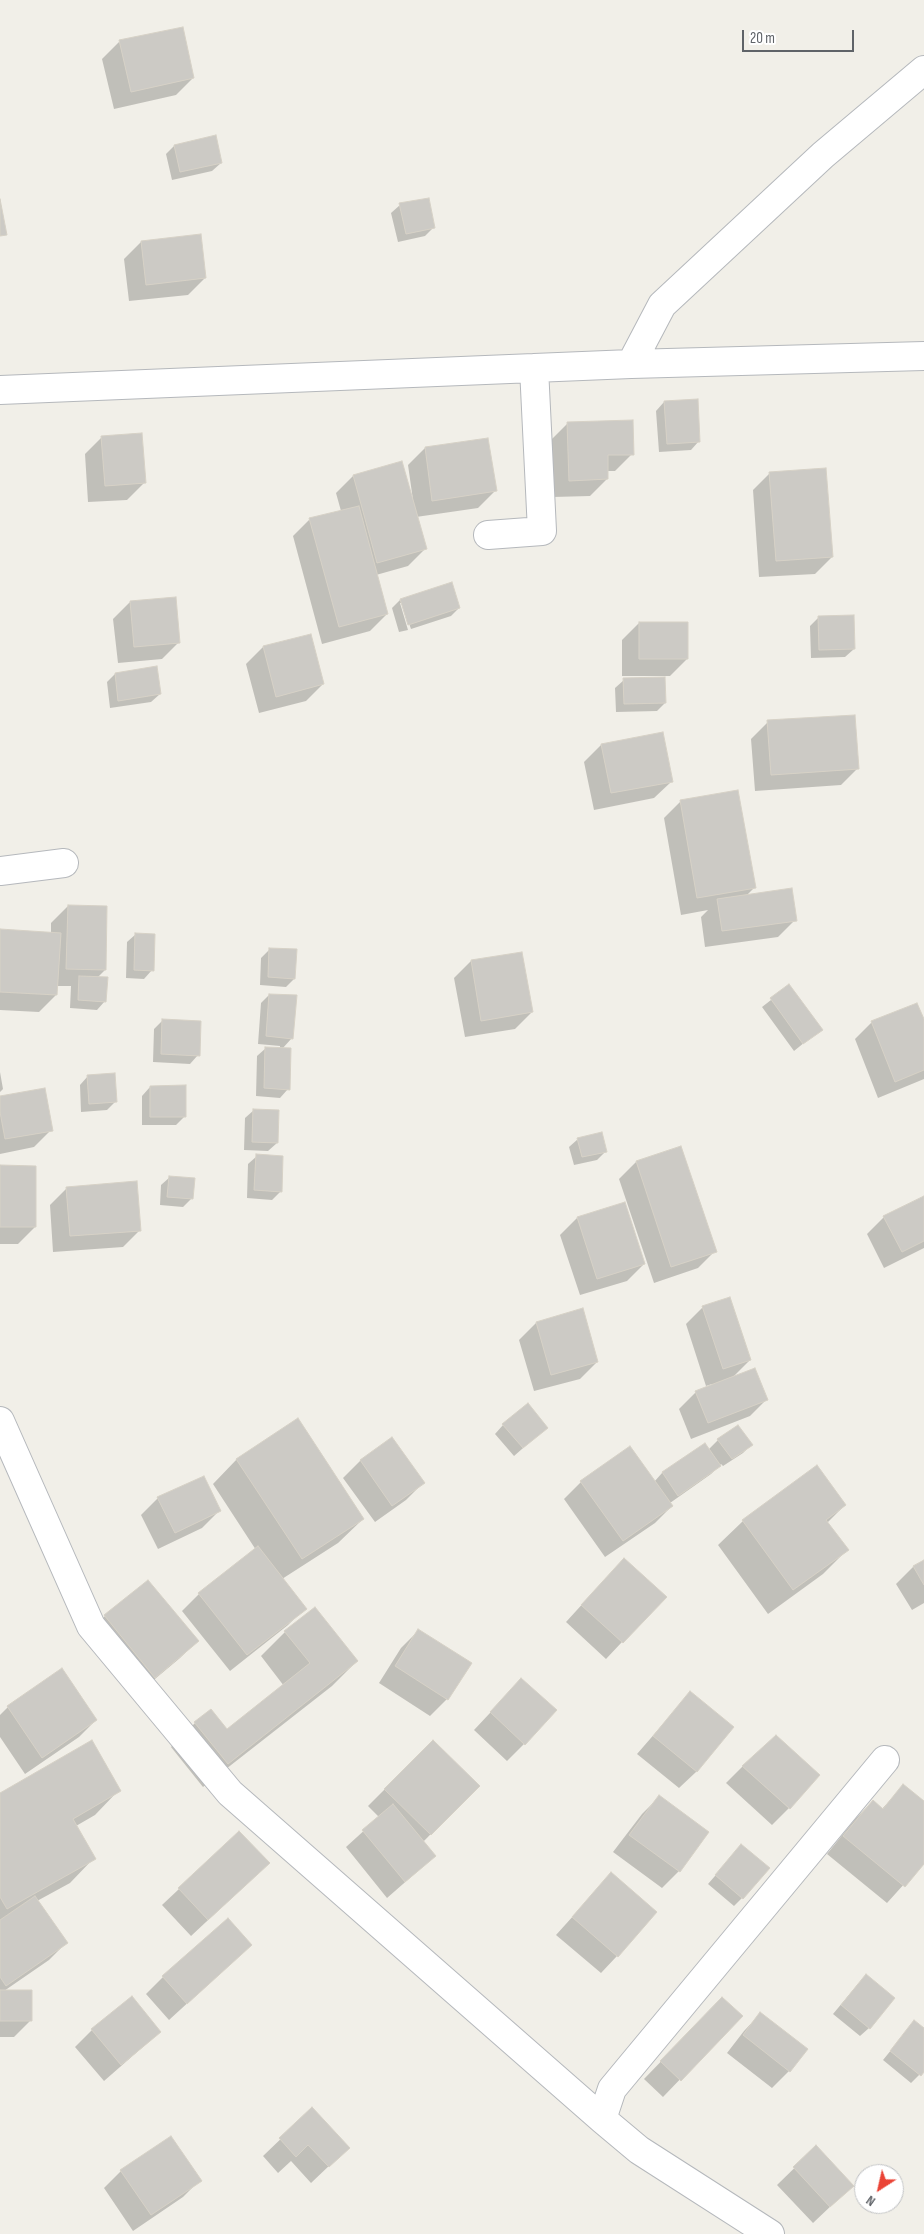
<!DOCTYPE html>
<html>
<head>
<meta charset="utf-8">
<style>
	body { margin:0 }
	#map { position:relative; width:924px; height:2234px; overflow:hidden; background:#f1efe8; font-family:"Sofia Sans Condensed",sans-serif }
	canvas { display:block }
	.north { position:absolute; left:854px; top:2164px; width:50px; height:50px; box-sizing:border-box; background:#fff; border:1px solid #bfc1c3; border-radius:50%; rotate:215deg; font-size:14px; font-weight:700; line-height:20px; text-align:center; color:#5f6368 }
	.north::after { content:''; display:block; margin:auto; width:18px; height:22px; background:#ea4335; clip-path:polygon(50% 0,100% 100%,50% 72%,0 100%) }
	.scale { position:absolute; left:742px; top:30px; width:112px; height:22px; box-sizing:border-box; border:2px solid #5f6368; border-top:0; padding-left:6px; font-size:15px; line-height:18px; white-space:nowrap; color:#5f6368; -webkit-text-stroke:4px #fff; paint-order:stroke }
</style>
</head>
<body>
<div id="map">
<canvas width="924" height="2234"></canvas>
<div class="north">N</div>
<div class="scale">20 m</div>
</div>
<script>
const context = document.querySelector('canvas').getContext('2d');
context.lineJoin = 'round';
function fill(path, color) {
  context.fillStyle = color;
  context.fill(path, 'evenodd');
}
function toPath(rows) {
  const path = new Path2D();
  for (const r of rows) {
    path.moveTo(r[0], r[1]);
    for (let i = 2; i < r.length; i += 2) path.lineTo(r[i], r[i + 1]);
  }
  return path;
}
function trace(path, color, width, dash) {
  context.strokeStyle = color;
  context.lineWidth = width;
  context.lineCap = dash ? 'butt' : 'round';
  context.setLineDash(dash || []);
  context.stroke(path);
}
const shadow = toPath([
	[182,28,193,78,176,95,114,109,102,59,119,42],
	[174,146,221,163,212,171,172,180,166,154],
	[400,205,433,228,425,236,398,242,391,213],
	[141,242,205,278,188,295,129,301,124,259],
	[664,402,699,441,691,450,659,452,656,411],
	[568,423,632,454,615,471,607,471,607,479,590,496,553,497,551,440],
	[102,437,144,483,127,500,88,502,85,454],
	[425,448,495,491,478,508,416,517,425,549,408,566,376,575,387,614,370,631,322,644,293,536,310,519,341,511,336,493,353,476,413,500,408,465],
	[770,473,832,557,815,574,759,577,753,490],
	[451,584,459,608,451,616,411,629,402,603,400,603,408,630,399,632,392,608,400,600],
	[130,602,179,642,162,659,118,663,113,619],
	[819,617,854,649,845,657,811,658,810,626],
	[639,623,687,659,670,676,622,676,622,640],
	[263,647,323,684,306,701,259,713,246,664],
	[115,674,160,694,151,702,110,708,107,682],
	[624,680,665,703,657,711,616,712,615,688],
	[768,722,858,768,841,785,755,791,751,739],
	[601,745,671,782,654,798,594,810,584,762],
	[681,801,754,888,746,896,795,920,778,937,705,947,701,917,708,910,681,915,664,818],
	[68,906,105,970,97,978,105,1001,97,1010,70,1008,71,986,56,986,56,995,39,1012,0,1010,0,930,51,933,51,923],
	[136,934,152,970,144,979,126,978,127,942],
	[270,949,294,979,286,987,260,985,261,958],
	[521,953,532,1012,515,1029,465,1037,454,978,471,961],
	[789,986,821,1029,794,1051,762,1007],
	[269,995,292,1038,282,1049,288,1089,280,1098,256,1096,257,1056,266,1048,280,1049,280,1046,258,1044,261,1003],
	[917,1004,924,1022,924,1079,878,1098,855,1039,872,1022],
	[163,1020,198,1055,190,1064,153,1062,154,1029],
	[0,1072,3,1089,0,1092],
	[88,1076,115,1102,107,1110,81,1112,80,1085],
	[150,1087,185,1116,176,1125,142,1125,142,1096],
	[0,1097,51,1130,34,1147,0,1154],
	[254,1110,277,1143,268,1151,244,1150,245,1118],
	[578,1139,606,1151,597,1160,574,1165,569,1147],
	[681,1147,715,1251,698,1268,654,1283,619,1179,636,1162],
	[257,1156,281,1191,272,1200,247,1198,248,1164],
	[0,1166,35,1227,18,1244,0,1244],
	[170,1177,192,1198,183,1207,160,1205,161,1185],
	[67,1188,140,1230,123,1247,53,1252,50,1205],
	[924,1197,924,1248,884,1268,867,1234,884,1217],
	[577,1218,644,1264,627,1281,580,1295,560,1235],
	[703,1307,750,1360,732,1378,767,1399,750,1416,691,1439,679,1409,696,1392,713,1386,712,1384,706,1386,686,1324],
	[536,1323,597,1362,580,1379,534,1391,519,1340],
	[503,1425,546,1428,514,1456,495,1434],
	[392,1439,423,1483,406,1500,375,1522,343,1478,360,1461],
	[718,1440,751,1445,743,1453,723,1466,721,1464,711,1474,670,1503,672,1506,655,1523,605,1557,564,1499,581,1482,654,1482,662,1473,705,1444,708,1450],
	[237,1459,363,1519,338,1543,282,1579,305,1608,288,1625,230,1671,182,1611,199,1594,256,1550,213,1484],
	[817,1467,845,1505,827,1523,847,1550,823,1574,768,1614,718,1545,743,1521],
	[158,1498,219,1511,202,1528,158,1549,141,1515],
	[924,1561,924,1603,912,1610,896,1584,913,1567],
	[607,1577,622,1642,606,1659,566,1622],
	[148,1581,197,1641,180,1658,137,1694,88,1633,105,1616],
	[418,1631,447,1699,430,1716,379,1683,401,1648],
	[285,1632,357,1661,332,1686,203,1787,171,1747,195,1723,226,1731,284,1686,261,1656],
	[61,1670,96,1720,79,1737,25,1774,0,1737,0,1715,8,1707],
	[690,1693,732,1727,696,1772,679,1788,637,1754],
	[505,1697,524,1744,507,1761,474,1730],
	[433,1741,478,1786,423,1842,435,1856,387,1898,346,1847,379,1817,368,1806],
	[743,1766,789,1808,772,1825,726,1783],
	[903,1786,924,1803,924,1862,887,1903,827,1854,856,1818,873,1801,882,1809],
	[119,1790,95,1815,76,1826,94,1858,70,1883,37,1901,66,1943,49,1960,4,1991,31,2020,14,2037,0,2037,0,1795],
	[659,1797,708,1833,679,1871,662,1888,613,1852,642,1814],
	[741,1846,742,1898,734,1906,708,1884],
	[611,1874,617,1956,601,1973,556,1935],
	[251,1880,191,1936,162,1905,179,1889],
	[251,1945,169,2020,146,1994,163,1977],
	[858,1984,869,2028,860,2036,833,2014],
	[760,2014,789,2071,772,2088,727,2053,744,2031],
	[706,2015,741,2016,663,2097,644,2079],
	[914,2022,924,2030,924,2070,911,2083,883,2060],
	[92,2030,160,2032,104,2081,75,2047],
	[312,2109,331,2164,311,2183,291,2161,278,2173,263,2156],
	[816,2147,852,2186,813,2223,777,2185],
	[121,2171,200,2180,183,2197,133,2231,104,2188]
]);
const building = toPath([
	[183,27,194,78,131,92,119,40,183,27],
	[216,135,222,163,180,172,174,145,216,135],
	[429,198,435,228,406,234,399,203,429,198],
	[0,199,7,235,0,236,0,199],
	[201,234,206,278,146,285,141,241,201,234],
	[698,399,700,442,667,444,664,401,698,399],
	[633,420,634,455,608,455,608,479,569,481,567,422,633,420],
	[142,433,146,483,105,486,101,436,142,433],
	[488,438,497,491,432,501,425,447,488,438],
	[402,461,427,549,377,563,353,475,402,461],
	[826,468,833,557,776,561,769,472,826,468],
	[359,506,388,614,339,627,309,518,359,506],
	[452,582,460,608,408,625,400,599,452,582],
	[176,597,180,643,134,647,130,601,176,597],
	[854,615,855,649,819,650,818,616,854,615],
	[639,622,688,622,688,659,639,659,639,622],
	[311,634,324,684,276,697,263,646,311,634],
	[157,666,161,694,118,701,115,673,157,666],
	[665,677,666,703,624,704,623,678,665,677],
	[855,715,859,769,771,775,767,720,855,715],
	[663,732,673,782,611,793,601,744,663,732],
	[738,790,756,888,697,898,680,800,738,790],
	[792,888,797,921,722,931,717,899,792,888],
	[68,905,107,906,106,970,66,969,68,905],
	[0,929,61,933,57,995,0,992,0,929],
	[135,933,155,934,154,971,134,970,135,933],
	[269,948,297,949,295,979,268,977,269,948],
	[522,952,533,1012,481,1021,471,960,522,952],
	[79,976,108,977,106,1002,78,1000,79,976],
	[789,984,823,1030,803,1044,770,998,789,984],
	[269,994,297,995,293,1039,266,1036,269,994],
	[917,1003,924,1019,924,1070,895,1082,871,1021,917,1003],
	[162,1019,201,1021,200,1056,161,1054,162,1019],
	[265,1047,291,1048,290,1090,264,1088,265,1047],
	[115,1073,117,1102,89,1104,87,1075,115,1073],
	[186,1085,186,1117,150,1117,150,1086,186,1085],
	[45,1088,53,1131,5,1139,0,1112,0,1096,45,1088],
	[253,1109,279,1110,278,1143,252,1142,253,1109],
	[602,1132,607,1152,582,1157,577,1138,602,1132],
	[681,1146,717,1252,671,1267,636,1161,681,1146],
	[256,1154,283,1156,282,1192,254,1190,256,1154],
	[0,1165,36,1166,36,1227,0,1227,0,1165],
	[169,1176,195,1178,193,1199,167,1197,169,1176],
	[137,1181,141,1231,70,1236,66,1187,137,1181],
	[924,1196,924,1241,902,1252,883,1216,924,1196],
	[625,1202,645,1264,597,1279,577,1217,625,1202],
	[730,1297,751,1360,723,1369,702,1306,730,1297],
	[583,1308,598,1362,551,1375,536,1322,583,1308],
	[755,1368,768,1400,708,1423,695,1391,755,1368],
	[528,1403,548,1428,523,1448,502,1424,528,1403],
	[298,1418,364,1519,302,1559,236,1459,298,1418],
	[738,1425,753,1445,732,1459,717,1439,738,1425],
	[392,1437,425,1483,392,1506,360,1460,392,1437],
	[705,1443,721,1466,678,1496,662,1472,705,1443],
	[630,1446,673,1506,623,1541,580,1481,630,1446],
	[817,1465,846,1505,826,1520,849,1550,793,1590,742,1520,817,1465],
	[204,1476,221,1511,175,1533,157,1497,204,1476],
	[258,1546,307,1609,247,1655,198,1593,258,1546],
	[624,1558,667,1597,623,1643,581,1605,624,1558],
	[924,1560,924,1585,913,1566,924,1560],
	[148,1580,199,1641,155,1678,104,1615,148,1580],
	[315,1607,358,1661,228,1764,194,1722,211,1709,227,1729,310,1663,284,1631,315,1607],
	[418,1629,472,1663,448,1700,395,1666,418,1629],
	[62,1668,97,1720,42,1758,7,1706,62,1668],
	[521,1678,557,1710,525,1745,490,1712,521,1678],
	[690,1691,734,1727,697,1772,653,1736,690,1691],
	[776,1735,820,1775,790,1809,742,1766,776,1735],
	[92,1740,121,1791,73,1819,96,1859,7,1909,0,1897,0,1793,92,1740],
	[433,1740,480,1786,431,1835,384,1789,433,1740],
	[903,1784,924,1801,924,1864,905,1887,843,1836,873,1800,883,1809,903,1784],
	[659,1795,709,1832,680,1872,629,1835,659,1795],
	[393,1804,436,1856,405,1882,362,1830,393,1804],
	[239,1831,270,1863,208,1920,178,1888,239,1831],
	[741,1844,770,1868,743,1899,715,1875,741,1844],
	[611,1872,657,1912,618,1957,572,1917,611,1872],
	[35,1896,68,1943,6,1986,0,1977,0,1920,35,1896],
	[228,1918,252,1945,187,2004,162,1976,228,1918],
	[866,1974,895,1998,870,2029,841,2005,866,1974],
	[0,1990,32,1990,32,2021,0,2021,0,1990],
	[132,1996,161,2032,121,2065,91,2029,132,1996],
	[722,1997,743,2016,681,2081,660,2061,722,1997],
	[760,2012,808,2049,790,2072,743,2035,760,2012],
	[914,2020,924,2028,924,2072,921,2076,890,2051,914,2020],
	[312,2107,350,2148,329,2167,308,2145,296,2157,279,2138,312,2107],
	[171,2136,202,2181,151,2215,120,2170,171,2136],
	[816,2145,854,2186,830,2207,793,2167,816,2145]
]);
const minor = toPath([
	[631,364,662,305,823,155,924,70],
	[0,390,631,364,924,356],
	[488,535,542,531,534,368],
	[0,871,64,863],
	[0,1421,91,1626,230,1793,602,2119],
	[770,2234,639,2150,602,2119,612,2089,885,1760]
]);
fill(shadow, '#0003');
fill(building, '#cccac5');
trace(building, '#d6d1c6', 1);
trace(minor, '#b5b8bc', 30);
trace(minor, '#fff', 28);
</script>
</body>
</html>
